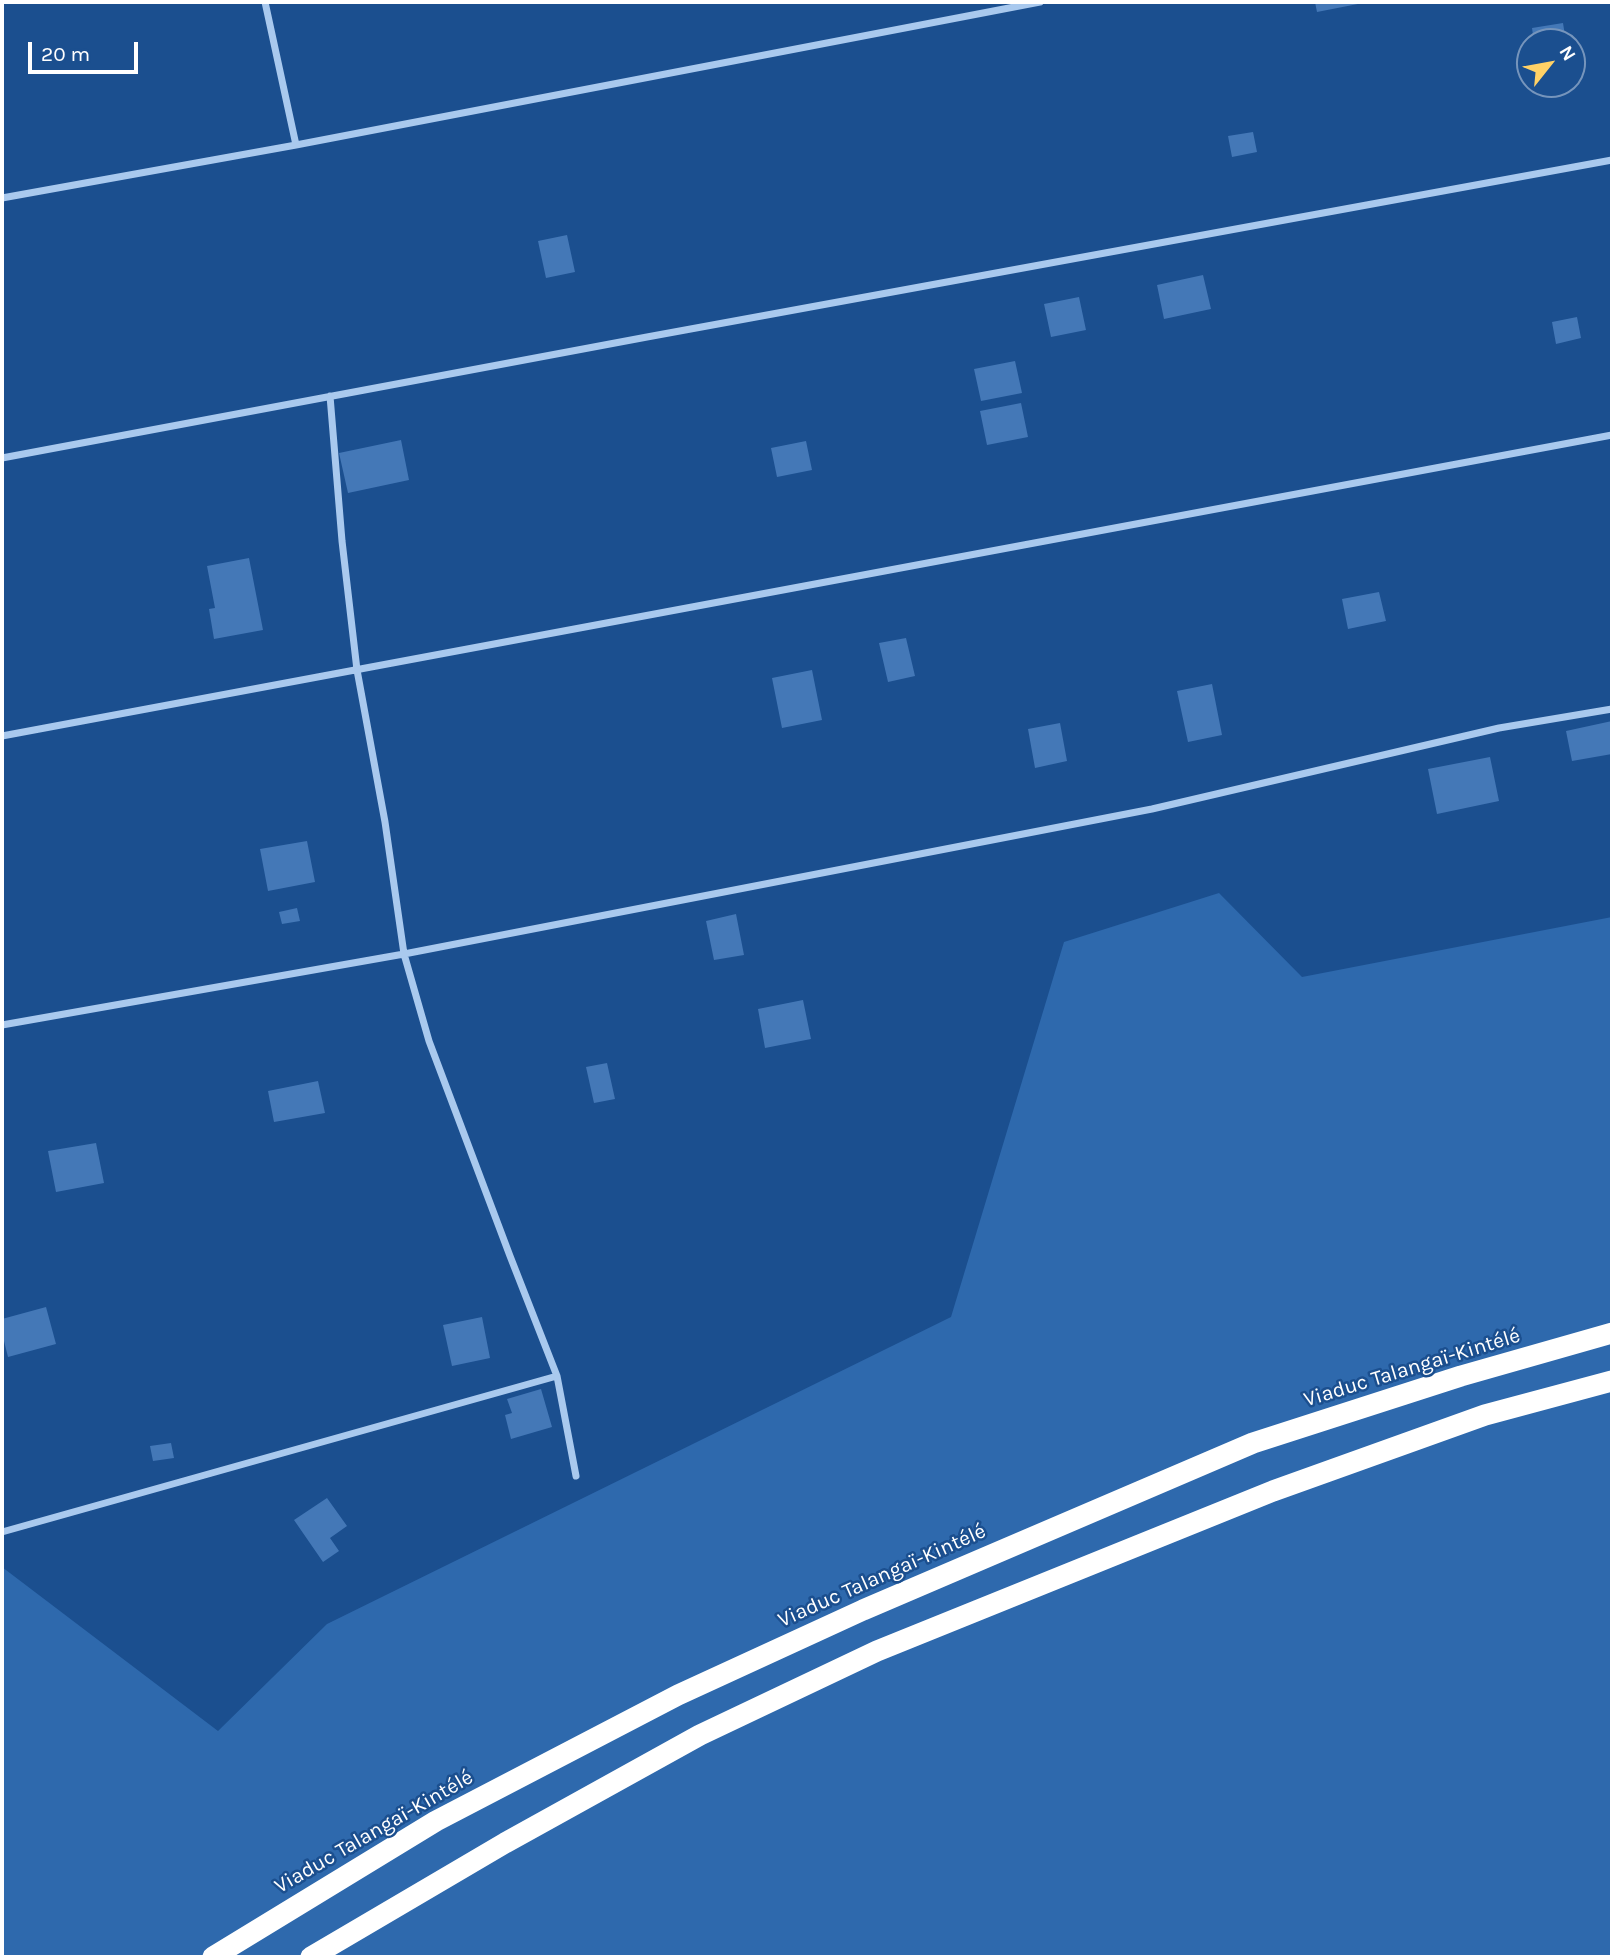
<!DOCTYPE html>
<html>
<head>
<meta charset="utf-8">
<style>
	body { margin:0 }
	#map { position:relative; width:1614px; height:1959px; overflow:hidden; background:#1b4f8f; font-family:Karla,sans-serif }
	canvas { display:block }
	.frame { position:absolute; inset:0; border:4px solid #fff; pointer-events:none }
	.north { position:absolute; left:1516px; top:28px; width:70px; height:70px; box-sizing:border-box; background:#1b4f8f; border:2px solid #7695bc; border-radius:50%; rotate:59deg; font-size:19px; font-weight:700; line-height:28px; text-align:center; color:#fff }
	.north::after { content:''; display:block; margin:auto; width:24px; height:32px; background:#ffd166; clip-path:polygon(50% 0,100% 100%,50% 72%,0 100%) }
	.scale { position:absolute; left:28px; top:42px; width:110px; height:32px; box-sizing:border-box; border:4px solid #fff; border-top:0; padding-left:9px; font-size:21px; line-height:24px; white-space:nowrap; color:#fff; -webkit-text-stroke:5px #1b4f8f; paint-order:stroke }
</style>
</head>
<body>
<div id="map">
<canvas width="1614" height="1959"></canvas>
<div class="frame"></div>
<div class="north">N</div>
<div class="scale">20 m</div>
</div>
<script>
const context = document.querySelector('canvas').getContext('2d');
context.lineJoin = 'round';
function fill(path, color) {
  context.fillStyle = color;
  context.fill(path, 'evenodd');
}
function toPath(rows) {
  const path = new Path2D();
  for (const r of rows) {
    path.moveTo(r[0], r[1]);
    for (let i = 2; i < r.length; i += 2) path.lineTo(r[i], r[i + 1]);
  }
  return path;
}
function trace(path, color, width, dash) {
  context.strokeStyle = color;
  context.lineWidth = width;
  context.lineCap = dash ? 'butt' : 'round';
  context.setLineDash(dash || []);
  context.stroke(path);
}
function label(font, color, halo, rows, align = 'center') {
  context.font = font + ' Karla,sans-serif';
  context.lineWidth = 5;
  context.setLineDash([]);
  context.textBaseline = 'middle';
  context.strokeStyle = halo;
  context.fillStyle = color;
  for (const [text, x, y, turn = 0] of rows) {
    context.save();
    context.translate(x, y);
    context.rotate((+turn || 0) * Math.PI / 180);
    context.textAlign = isNaN(turn) ? turn : align;
    if (halo) context.strokeText(text, 0, 0);
    context.fillText(text, 0, 0);
    context.restore();
  }
}
const green = toPath([
	[1219,893,1302,977,1612,917,1612,1957,2,1957,2,1567,218,1731,327,1624,951,1317,1064,942]
]);
const building = toPath([
	[1315,2,1363,2,1363,3,1317,12],
	[1563,23,1566,42,1534,42,1532,28],
	[1253,132,1257,152,1232,157,1228,136],
	[567,235,575,272,546,278,538,241],
	[1203,275,1211,309,1164,319,1157,285],
	[1079,297,1086,330,1051,337,1044,304],
	[1577,317,1581,338,1556,344,1552,322],
	[1015,361,1022,393,981,401,974,369],
	[1021,403,1028,437,987,445,980,411],
	[401,440,409,480,348,493,339,453],
	[806,441,812,470,777,477,771,448],
	[249,558,263,630,214,639,209,609,215,608,207,566],
	[1379,592,1386,621,1348,629,1342,599],
	[906,638,915,676,888,682,879,643],
	[812,670,822,720,782,728,772,678],
	[1212,684,1222,735,1188,742,1177,691],
	[1612,721,1612,754,1572,761,1566,731],
	[1060,723,1067,761,1035,768,1028,729],
	[1490,757,1499,801,1437,814,1428,769],
	[307,841,315,882,268,891,260,849],
	[297,908,300,921,282,924,279,912],
	[736,914,744,955,714,960,706,921],
	[803,1000,811,1039,765,1048,758,1009],
	[607,1063,615,1099,594,1103,586,1067],
	[318,1081,325,1113,274,1122,268,1091],
	[96,1143,104,1183,56,1192,48,1151],
	[46,1307,56,1344,8,1357,2,1333,2,1319],
	[482,1317,490,1358,452,1366,443,1325],
	[541,1389,552,1427,511,1439,505,1415,512,1413,507,1399],
	[171,1443,174,1458,153,1461,150,1446],
	[327,1498,347,1526,330,1538,339,1551,323,1562,294,1520]
]);
const street = toPath([
	[265,2,296,145],
	[2,198,296,145,1040,2],
	[330,396,342,541,357,670,385,822,404,954,429,1041,510,1256,557,1376,576,1476],
	[2,458,647,337,1612,160],
	[2,736,1612,435],
	[2,1025,404,954,1152,809,1499,728,1612,709],
	[2,1532,557,1376]
]);
const highway = toPath([
	[213,1957,436,1821,678,1695,863,1610,1253,1443,1461,1376,1612,1333],
	[311,1957,505,1843,700,1735,877,1651,1273,1491,1485,1415,1612,1381]
]);
const streetNames = [
	["Viaduc Talangaï-Kintélé",1412,1368,-17],
	["Viaduc Talangaï-Kintélé",882,1576,-24],
	["Viaduc Talangaï-Kintélé",374,1832,-30]
];
fill(green, '#2e69ad');
fill(building, '#4478b7');
trace(street, '#a9c9ee', 7);
trace(highway, '#fff', 21);
label('21px', '#fff', '#1b4f8f', streetNames);
</script>
</body>
</html>
